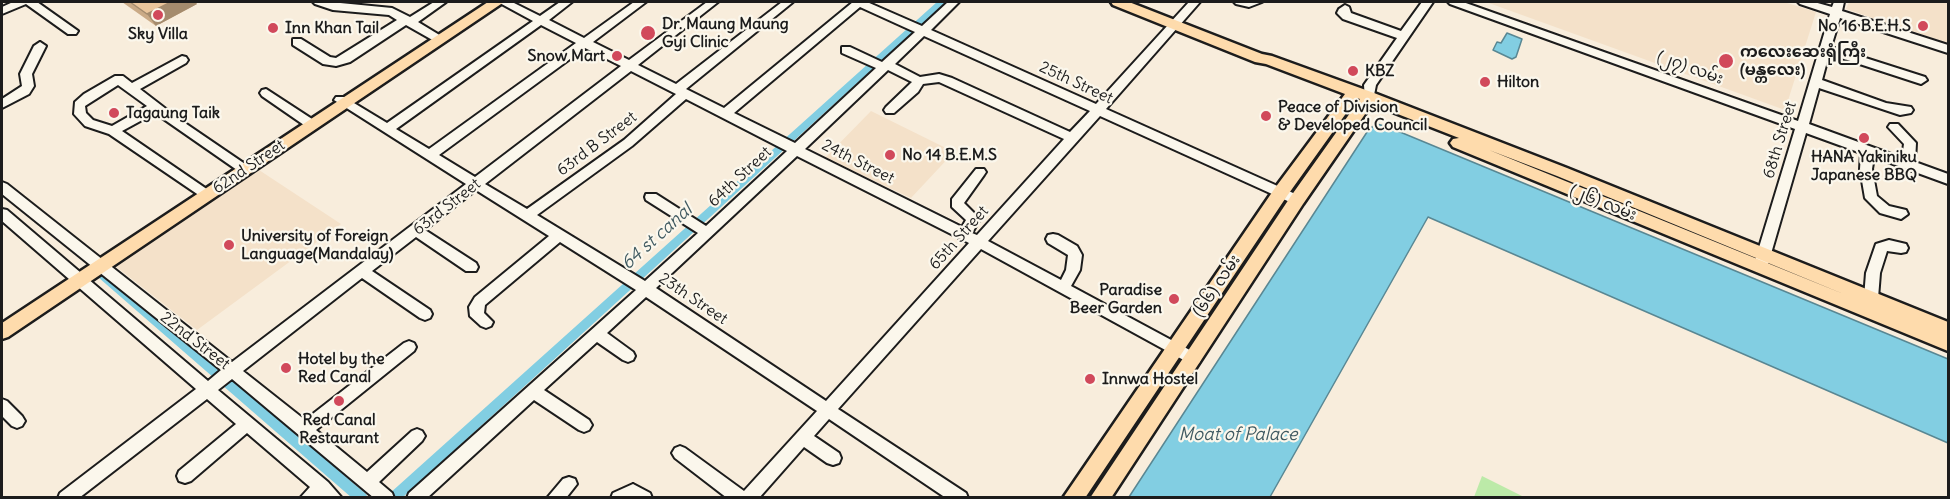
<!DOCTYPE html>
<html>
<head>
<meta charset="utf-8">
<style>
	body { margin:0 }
	#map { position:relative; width:1950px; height:499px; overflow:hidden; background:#f8eddc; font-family:Delius,sans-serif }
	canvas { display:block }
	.frame { position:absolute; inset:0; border:3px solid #1c1c1c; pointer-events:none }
</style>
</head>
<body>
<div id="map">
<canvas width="1950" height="499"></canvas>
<div class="frame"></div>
</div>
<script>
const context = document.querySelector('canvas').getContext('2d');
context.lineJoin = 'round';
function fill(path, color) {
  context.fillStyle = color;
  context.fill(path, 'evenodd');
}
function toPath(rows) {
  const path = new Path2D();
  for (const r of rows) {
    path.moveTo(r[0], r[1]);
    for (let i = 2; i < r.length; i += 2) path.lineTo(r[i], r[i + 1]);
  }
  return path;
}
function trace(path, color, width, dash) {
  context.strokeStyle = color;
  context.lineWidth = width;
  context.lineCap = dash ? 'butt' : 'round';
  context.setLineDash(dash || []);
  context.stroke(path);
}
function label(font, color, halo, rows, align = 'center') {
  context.font = font + ' Delius,"Noto Sans Myanmar",sans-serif';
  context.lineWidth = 4.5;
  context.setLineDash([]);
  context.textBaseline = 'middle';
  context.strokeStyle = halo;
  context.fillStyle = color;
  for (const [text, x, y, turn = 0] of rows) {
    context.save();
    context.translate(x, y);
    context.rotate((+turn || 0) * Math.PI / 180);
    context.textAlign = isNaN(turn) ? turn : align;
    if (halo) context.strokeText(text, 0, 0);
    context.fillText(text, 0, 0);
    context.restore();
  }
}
const built = toPath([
	[1486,2,1784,2,1816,12,1785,110],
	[1849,2,1948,2,1948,43,1846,9],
	[871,111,954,152,911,198,825,158],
	[259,170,341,224,197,330,114,265]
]);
const green = toPath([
	[1482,476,1524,497,1474,497]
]);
const water = toPath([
	[1507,33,1522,39,1516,57,1512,59,1493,50,1497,42,1501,43,1507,33],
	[1377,124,1388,127,1948,359,1948,443,1428,217,1270,497,1129,497,1369,129,1377,124]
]);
const canal = toPath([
	[937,2,946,2,402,498,387,498,389,494,937,2],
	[95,264,99,265,366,494,368,498,352,498,91,271,90,268,91,265,95,264]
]);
const minor = toPath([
	[13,2,37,2,78,31,76,34,68,34,26,4,2,14,2,7,13,2],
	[313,2,330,2,392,8,410,17,434,2,446,2,418,22,446,39,444,42,436,42,406,25,350,62,336,66,323,64,293,45,293,39,301,39,330,57,336,58,397,20,389,15,333,10,315,4,313,2],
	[498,2,512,2,540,16,560,2,572,2,549,20,584,38,634,2,646,2,593,42,629,60,707,2,718,2,638,65,676,84,782,2,793,2,686,89,724,108,853,2,867,2,922,26,948,2,959,2,931,30,1096,104,1189,2,1200,2,1106,109,1302,197,1304,200,1302,203,1292,203,1100,116,988,241,1061,280,1066,270,1068,255,1048,243,1046,239,1048,235,1053,234,1058,235,1077,246,1082,255,1080,270,1071,286,1199,355,1201,359,1199,363,1194,365,1189,363,981,249,838,409,966,493,968,498,946,498,829,419,814,436,839,453,841,458,839,463,833,465,827,463,804,447,759,498,727,498,675,458,672,453,675,448,680,446,685,448,744,491,817,411,646,297,607,333,633,352,635,356,633,360,628,362,623,360,597,342,544,390,589,420,592,425,589,430,584,432,579,430,534,400,427,498,407,498,409,493,636,290,560,242,485,305,484,313,493,322,491,326,486,328,481,326,470,316,469,307,475,297,549,236,476,190,425,230,476,263,478,267,476,271,466,271,416,237,372,271,430,310,432,314,430,318,425,320,420,318,362,278,243,371,305,420,404,343,409,341,414,343,416,347,414,351,316,430,367,472,412,431,417,429,422,431,425,436,422,441,379,482,392,493,394,498,374,498,232,379,218,390,328,482,342,498,300,498,310,487,247,433,191,481,185,483,179,481,177,476,179,471,236,424,207,399,79,498,58,498,60,493,196,389,2,221,2,209,7,210,208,381,221,370,2,194,2,182,7,184,232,362,466,184,334,100,336,97,344,97,387,123,533,21,498,2],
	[860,7,915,32,882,62,850,47,842,47,842,53,876,68,795,143,734,113,860,7],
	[541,25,576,43,429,149,396,129,541,25],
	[924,36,1090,111,1070,132,952,78,939,74,920,77,895,64,924,36],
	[585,48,621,66,475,177,439,155,585,48],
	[888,70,912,82,886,107,884,110,886,113,894,113,918,92,923,84,939,82,1064,139,977,235,972,233,980,219,964,203,984,175,986,172,984,169,976,169,952,199,952,207,966,220,962,227,805,149,888,70],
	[631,71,676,94,624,140,527,209,485,184,631,71],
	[686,99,787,151,706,226,656,194,646,194,645,197,646,200,698,233,645,281,537,215,632,146,686,99],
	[797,156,969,243,826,401,656,288,797,156],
	[1234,2,1262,2,1249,7,1236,4,1234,2],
	[1422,2,1433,2,1376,85,1373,100,1365,100,1364,85,1397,38,1343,19,1337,13,1339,9,1345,5,1349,7,1351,13,1401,31,1422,2],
	[1448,2,1463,2,1798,121,1830,14,1800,4,1798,2,1814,2,1832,7,1834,2,1844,2,1842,11,1948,45,1948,53,1840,18,1831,47,1925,77,1927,80,1921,84,1829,54,1822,80,1886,103,1911,107,1913,110,1911,113,1900,115,1819,88,1809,124,1902,158,1904,144,1888,127,1890,124,1898,124,1916,143,1915,162,1948,174,1948,184,1874,157,1872,169,1877,196,1889,206,1906,210,1908,214,1901,219,1880,213,1865,198,1860,169,1861,153,1806,133,1768,264,1766,268,1761,269,1756,268,1754,264,1795,129,1450,4,1448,2],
	[40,42,46,46,32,74,34,86,29,94,2,108,2,99,22,86,20,74,34,46,40,42],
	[182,56,186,57,188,60,186,63,140,89,179,119,245,164,247,167,245,170,237,170,155,113,122,131,211,192,212,195,211,198,206,200,109,134,85,126,74,114,75,102,84,94,115,76,123,76,132,83,182,56],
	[118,85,147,106,112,126,93,120,86,113,85,106,118,85],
	[266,89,312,119,314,122,312,125,304,125,262,96,260,93,262,90,266,89],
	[1889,240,1906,244,1908,248,1906,252,1901,253,1887,251,1880,273,1878,298,1876,302,1871,304,1866,302,1864,298,1866,273,1876,244,1889,240],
	[2,399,7,401,22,416,25,421,22,426,17,428,12,426,2,416,2,399],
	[569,477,575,479,577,484,566,498,547,498,563,479,569,477],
	[633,484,650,493,652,498,611,498,613,493,633,484]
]);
const major = toPath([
	[488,2,504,2,8,337,2,339,2,323,488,2],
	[1111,2,1129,2,1262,54,1272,56,1374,93,1567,168,1948,322,1948,351,1453,147,1450,143,1453,139,1459,138,1372,104,1303,204,1111,498,1090,498,1291,196,1360,99,1357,98,1287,196,1085,498,1063,498,1275,188,1345,94,1266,64,1255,62,1113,5,1111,2],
	[1489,150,1557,176,1846,295,1489,150]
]);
const wall = toPath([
	[122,2,195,2,197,4,156,26]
]);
const shadedWall = toPath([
	[171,2,195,2,197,4,156,26,147,14]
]);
const building = toPath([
	[130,2,171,2,147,14,130,2]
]);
const markers = [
	[158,15,6,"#d1495b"],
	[1923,26,6,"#d1495b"],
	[273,28,6,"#d1495b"],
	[648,33,8,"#d1495b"],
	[617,56,6,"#d1495b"],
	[1726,61,8,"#d1495b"],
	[1353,71,6,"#d1495b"],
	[1485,82,6,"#d1495b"],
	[114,113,6,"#d1495b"],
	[1266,116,6,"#d1495b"],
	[1864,138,6,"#d1495b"],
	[890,155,6,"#d1495b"],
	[229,245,6,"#d1495b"],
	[1174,299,6,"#d1495b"],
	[286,368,6,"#d1495b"],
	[1090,379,6,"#d1495b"],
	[339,401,6,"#d1495b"]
];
const poiNames = [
	["Dr. Maung Maung",662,24],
	["Gyi Clinic",662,42],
	["No 16 B.E.H.S",1911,26,"right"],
	["Inn Khan Tail",285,28],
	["Sky Villa",158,34,"center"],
	["ကလေးဆေးရုံကြီး",1740,52],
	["(မန္တလေး)",1740,70],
	["Snow Mart",605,56,"right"],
	["KBZ",1365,71],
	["Hilton",1497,82],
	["Peace of Division",1278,107],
	["& Developed Council",1278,125],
	["Tagaung Taik",126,113],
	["No 14 B.E.M.S",902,155],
	["HANA Yakiniku",1864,157,"center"],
	["Japanese BBQ",1864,175,"center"],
	["University of Foreign",241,236],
	["Language(Mandalay)",241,254],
	["Paradise",1162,290,"right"],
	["Beer Garden",1162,308,"right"],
	["Hotel by the",298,359],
	["Red Canal",298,377],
	["Innwa Hostel",1102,379],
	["Red Canal",339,420,"center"],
	["Restaurant",339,438,"center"]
];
const streetNames = [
	["(၂၇) လမ်း",1690,68,20],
	["25th Street",1076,83,25],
	["68th Street",1780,140,-73],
	["63rd B Street",597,144,-37],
	["24th Street",858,162,27],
	["62nd Street",249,167,-34],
	["64th Street",740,177,-43],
	["(၂၆) လမ်း",1603,203,22],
	["63rd Street",447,207,-38],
	["65th Street",959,238,-48],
	["(၆၆) လမ်း",1217,286,-56],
	["23th Street",693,299,34],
	["22nd Street",195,341,38]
];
const waterNames = [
	["64 st canal",657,237,-42],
	["Moat of Palace",1238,435]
];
fill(built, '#f4e1c9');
fill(green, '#bceaa8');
fill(water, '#82cee2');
trace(water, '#598793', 1.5);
fill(canal, '#82cee2');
trace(minor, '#1c1c1c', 4);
trace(major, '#1c1c1c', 5);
fill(minor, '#fbf7ec');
fill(major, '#fedbac');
fill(wall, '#caaa86');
fill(shadedWall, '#a48b6d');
fill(building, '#ebc69c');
trace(building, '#a48b6d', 1.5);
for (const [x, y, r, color] of markers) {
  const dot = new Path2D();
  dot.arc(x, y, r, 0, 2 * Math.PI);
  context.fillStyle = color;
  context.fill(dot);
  trace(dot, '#fbf7ec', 2);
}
label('bold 16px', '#1c1c1c', '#fbf7ec', poiNames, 'left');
label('16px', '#1c1c1c', '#fbf7ec', streetNames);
label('italic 18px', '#405a61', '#fbf7ec', waterNames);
</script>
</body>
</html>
